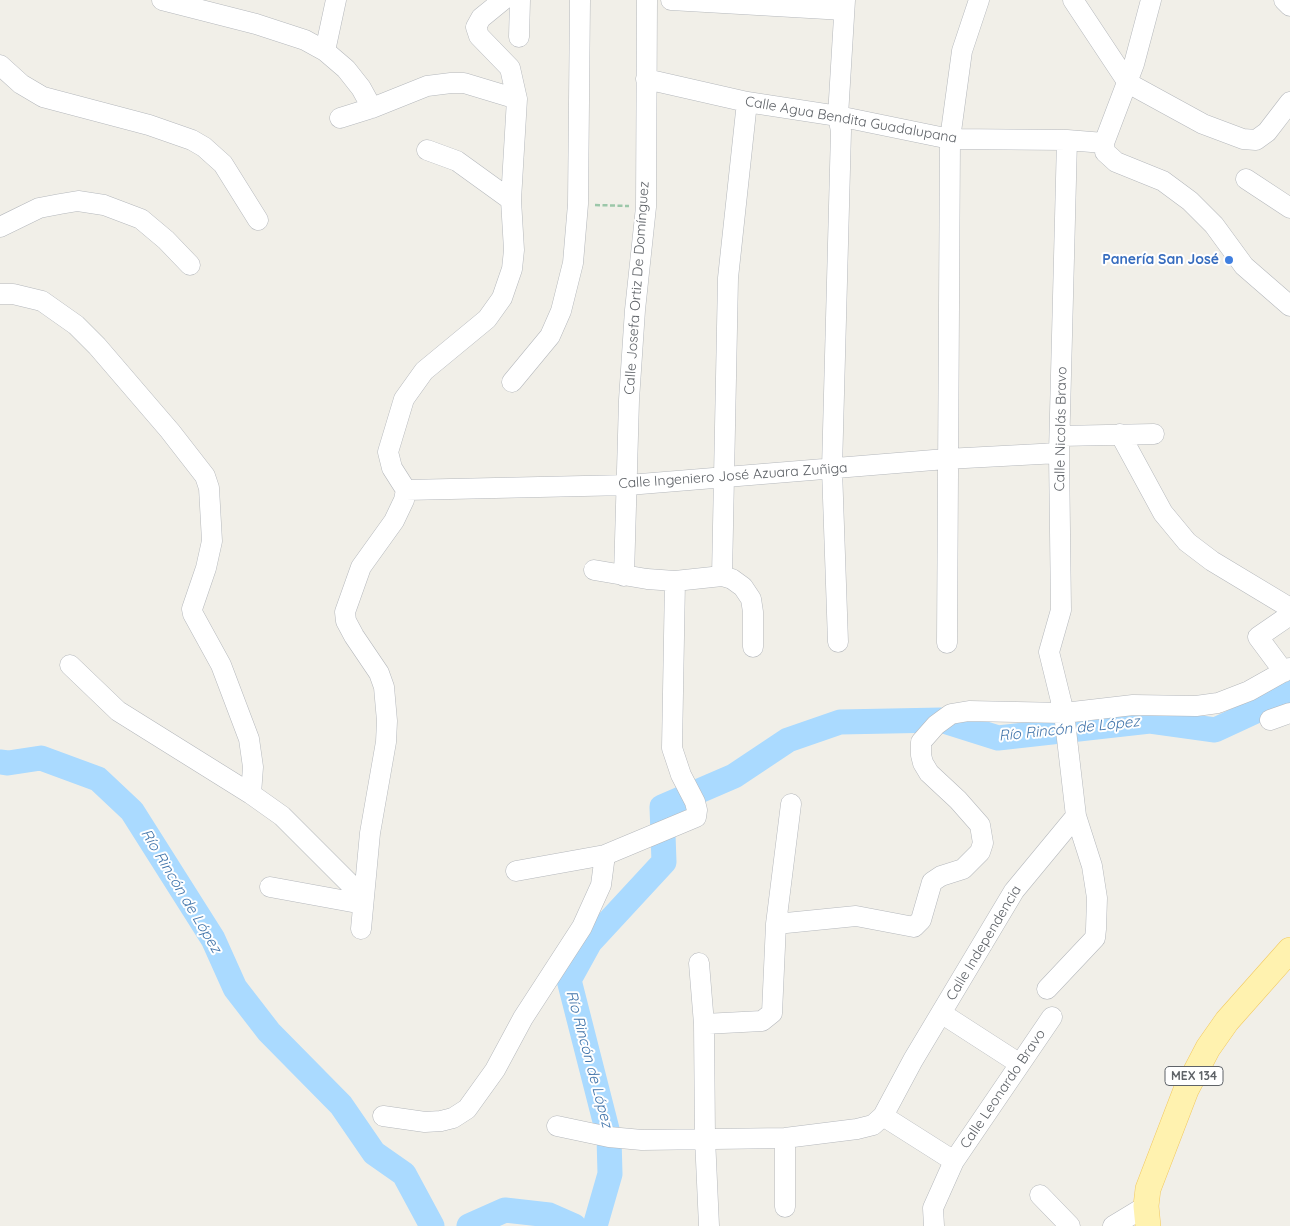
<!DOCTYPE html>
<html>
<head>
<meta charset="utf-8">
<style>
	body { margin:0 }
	canvas { display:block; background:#f1efe8 }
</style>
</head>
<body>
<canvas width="1290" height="1226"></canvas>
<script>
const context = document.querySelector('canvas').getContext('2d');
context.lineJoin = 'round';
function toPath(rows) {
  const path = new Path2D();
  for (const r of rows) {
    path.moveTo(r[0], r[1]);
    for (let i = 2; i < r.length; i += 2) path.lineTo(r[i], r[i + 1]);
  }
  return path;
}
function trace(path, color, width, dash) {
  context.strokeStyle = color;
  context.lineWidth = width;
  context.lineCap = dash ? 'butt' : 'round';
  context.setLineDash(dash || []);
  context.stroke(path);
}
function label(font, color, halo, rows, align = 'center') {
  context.font = font + ' Quicksand,sans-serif';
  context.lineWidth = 4;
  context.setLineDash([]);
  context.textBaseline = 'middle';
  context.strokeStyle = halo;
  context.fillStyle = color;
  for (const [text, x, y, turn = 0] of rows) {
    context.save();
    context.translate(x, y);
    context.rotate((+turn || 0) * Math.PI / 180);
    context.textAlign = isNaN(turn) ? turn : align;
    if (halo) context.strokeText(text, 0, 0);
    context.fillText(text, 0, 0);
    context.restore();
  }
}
const river = toPath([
	[0,762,8,763,41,758,98,779,132,811,213,939,235,988,269,1032,341,1105,374,1153,404,1174,432,1226],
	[469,1226,505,1210,549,1215,574,1226],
	[595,1226,610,1174,609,1137,569,980,590,942,664,862,662,807,734,776,788,740,840,722,941,720,998,738,1150,721,1215,730,1256,711,1290,691]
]);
const path = toPath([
	[595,205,629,206]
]);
const minor = toPath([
	[162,0,256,24,305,40,325,51,346,69,361,88,372,108],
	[671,0,844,10],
	[1073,0,1128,83,1203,124,1243,139,1256,140,1267,132,1290,102],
	[1151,0,1134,64,1104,143,1105,152,1116,162,1163,181,1190,201,1214,225,1244,266,1290,306],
	[1284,0,1290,6],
	[519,37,520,0],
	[325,51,336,0],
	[0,65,21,84,43,97,149,125,192,140,204,147,223,164,258,220],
	[646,79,747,102,838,116,950,139,1067,140,1104,143],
	[340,118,372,108,427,86,451,83,464,83,517,99],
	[427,150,457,161,511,200],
	[1246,179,1290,208],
	[0,227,39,208,60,204,78,201,104,205,141,219,166,240,190,265],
	[0,294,13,294,42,301,76,325,97,346,170,431,205,476,209,488,212,541,206,568,192,609,193,614,221,665,249,739,253,767,251,794],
	[512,382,550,336,561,311,573,263,578,204,580,0],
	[1120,434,1163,513,1187,542,1212,561,1290,608],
	[1060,436,1154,434],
	[406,490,628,485,946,459,1059,453],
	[594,570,647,579,675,581,722,576,732,579,743,587,751,599,753,612,753,647],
	[624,576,629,400,635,310,646,207,647,0],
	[722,576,728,278,747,102],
	[838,642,832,469,841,131,838,116,845,0],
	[947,643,950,139,962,51,979,0],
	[70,665,118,711,251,794,282,816,364,898],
	[1284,672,1258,637,1290,615],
	[1270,720,1290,713],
	[516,871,605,855],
	[270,887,363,904],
	[776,924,856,916,914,927,921,920,932,882,941,876,963,869,980,852,983,843,980,825,958,800,929,773,923,763,921,755,921,742,936,725,951,714,969,711,1064,713,1133,705,1196,706,1218,703,1249,691,1290,668],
	[361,929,370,833,386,742,387,721,384,687,379,673,354,636,346,621,345,612,361,567,394,521,404,500,406,490,392,468,388,452,404,399,424,371,487,319,502,298,512,269,514,250,511,200,517,99,510,68,479,36,476,27,481,18,503,0],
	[699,963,704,1024,705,1138,709,1226],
	[1047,989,1095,938,1096,929,1097,898,1092,866,1076,816,1064,713,1049,652,1061,610,1059,453,1067,140],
	[941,1013,1020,1064],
	[704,1024,762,1021,772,1013,776,924,791,804],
	[383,1116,425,1122,441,1121,453,1118,467,1109,495,1070,523,1018,582,927,601,885,605,855,696,817,697,810,695,802,681,775,672,748,675,581],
	[883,1116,954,1161],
	[557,1126,609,1137,642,1140,785,1138,857,1129,873,1125,883,1116,913,1060,1014,891,1076,816],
	[1040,1195,1070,1226],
	[785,1207,785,1138],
	[934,1226,933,1208,954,1161,1052,1017],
	[1113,1226,1146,1206]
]);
const major = toPath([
	[1148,1226,1146,1206,1148,1189,1186,1090,1208,1048,1227,1021,1290,950]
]);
const markers = [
	[1229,260,5,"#3f7fe0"]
];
const shields = [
	[1194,1076,58]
];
const shieldNames = [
	["MEX 134",1194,1076]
];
const streetNames = [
	["Calle Agua Bendita Guadalupana",851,120,10],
	["Calle Josefa Ortiz De Domínguez",637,288,-86],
	["Calle Nicolás Bravo",1061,429,-89],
	["Calle Ingeniero José Azuara Zuñiga",733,476,-4],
	["Calle Independencia",984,943,-59],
	["Calle Leonardo Bravo",1003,1089,-56]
];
const shopNames = [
	["Panería San José",1219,260]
];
const waterNames = [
	["Río Rincón de López",1069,729,-6],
	["Río Rincón de López",181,891,59],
	["Río Rincón de López",589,1059,75]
];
trace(river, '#aadaff', 25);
trace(minor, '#b5b8bc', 21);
trace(major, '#f2c960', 26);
trace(path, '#9cc7a9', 2.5, [5, 2.5]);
trace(minor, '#fff', 20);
trace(major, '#fff2af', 25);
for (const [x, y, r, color] of markers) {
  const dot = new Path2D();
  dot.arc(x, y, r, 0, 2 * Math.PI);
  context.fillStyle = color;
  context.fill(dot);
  trace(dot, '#fff', 2);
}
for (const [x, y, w] of shields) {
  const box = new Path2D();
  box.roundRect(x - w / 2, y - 9.5, w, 19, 4);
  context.fillStyle = '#fff';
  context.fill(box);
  trace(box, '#5f6368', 1);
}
label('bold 12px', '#5f6368', null, shieldNames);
label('14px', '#5f6368', '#fff', streetNames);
label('bold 14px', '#366cbe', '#fff', shopNames, 'right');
label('italic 15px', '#4174aa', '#fff', waterNames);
</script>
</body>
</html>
